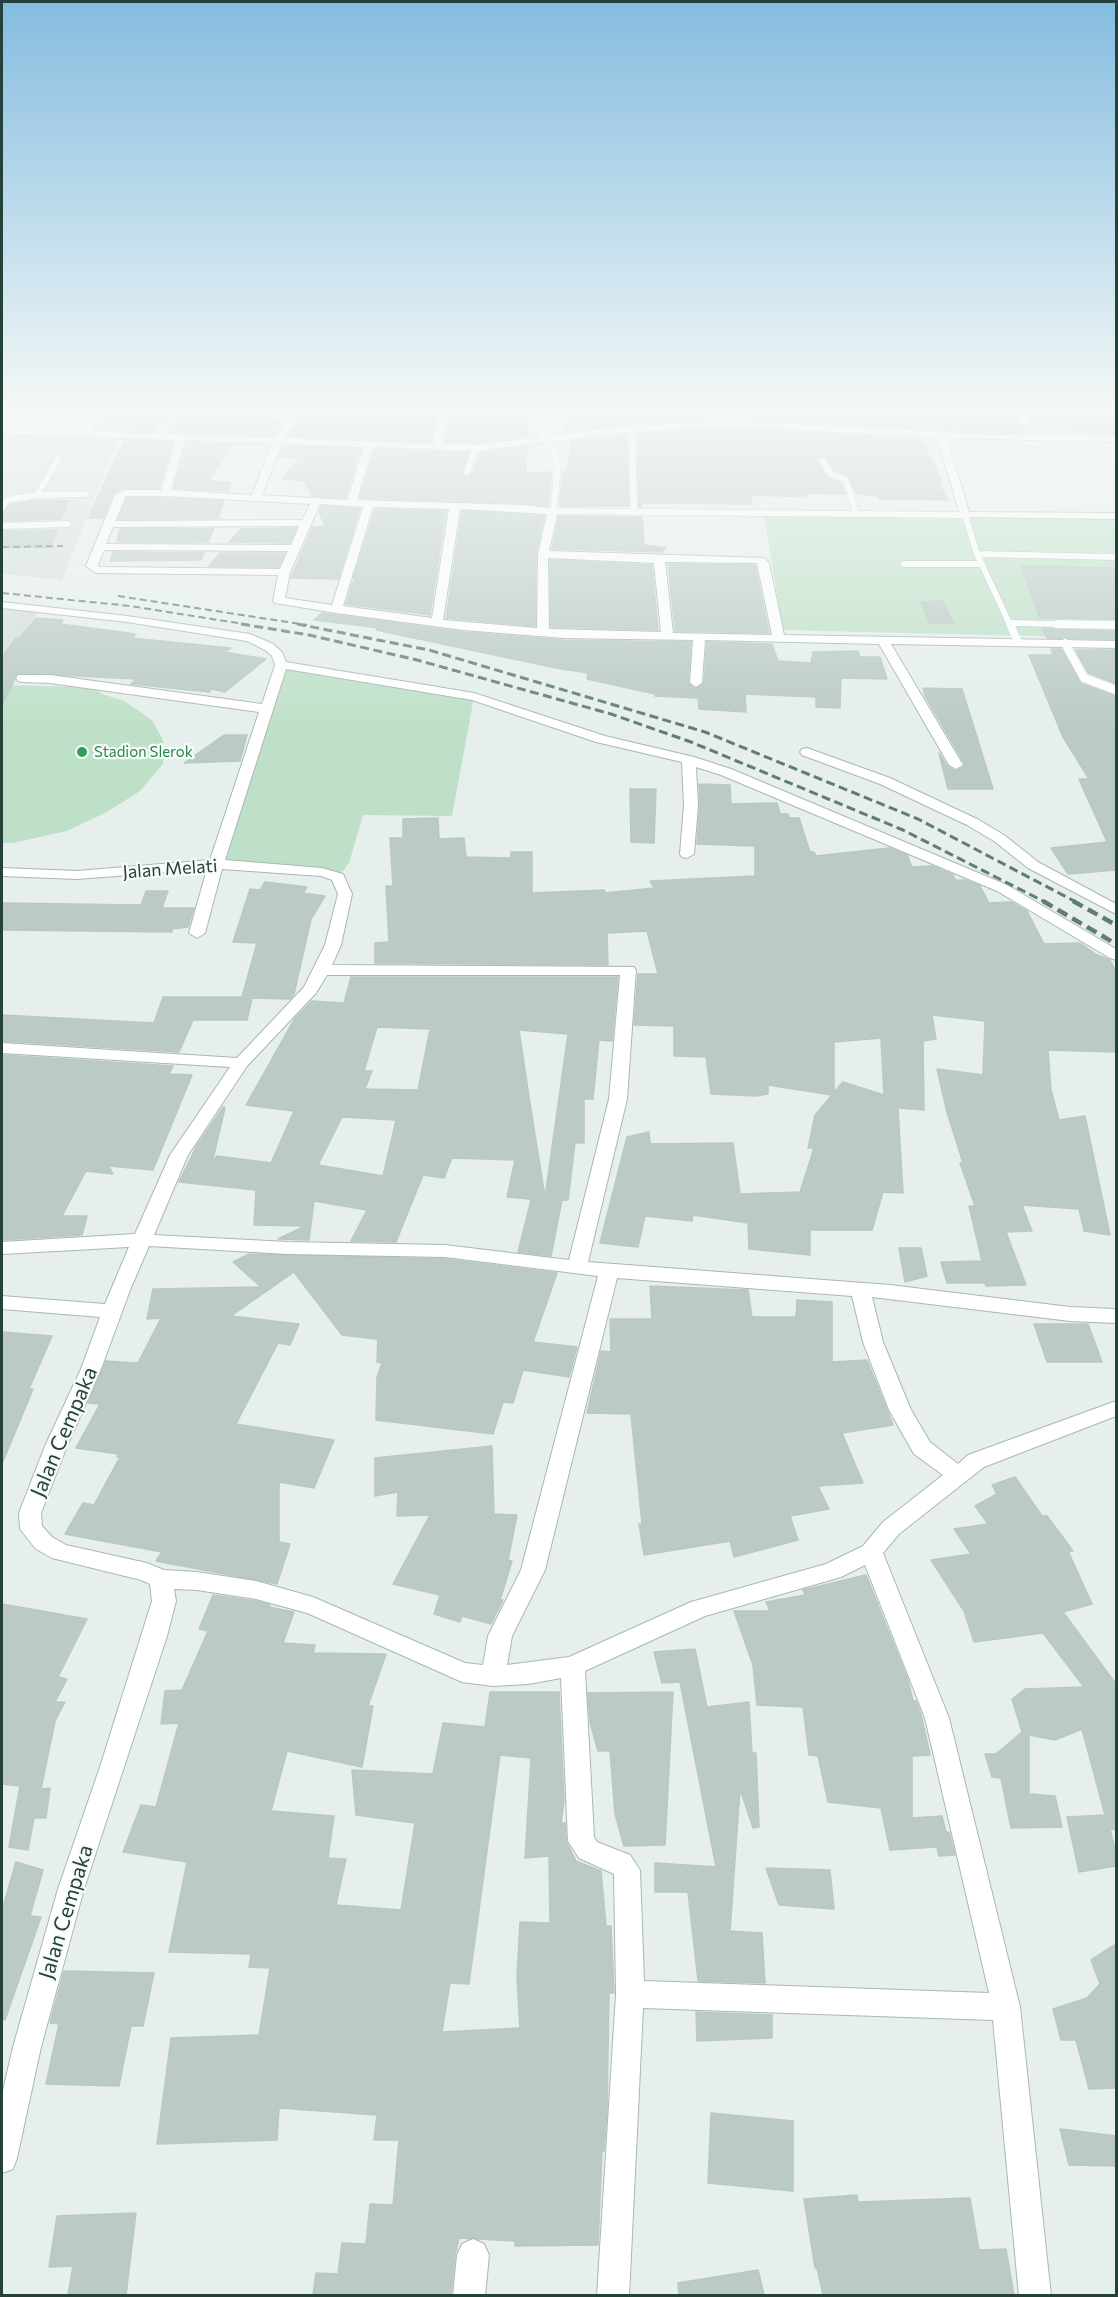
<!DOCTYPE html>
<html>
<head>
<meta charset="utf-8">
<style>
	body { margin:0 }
	#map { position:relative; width:1118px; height:2297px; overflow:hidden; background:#e6efeb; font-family:Commissioner,sans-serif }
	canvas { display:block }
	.frame { position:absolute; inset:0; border:3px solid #24423a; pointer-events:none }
</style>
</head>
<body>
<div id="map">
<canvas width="1118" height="2297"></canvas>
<div class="frame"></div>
</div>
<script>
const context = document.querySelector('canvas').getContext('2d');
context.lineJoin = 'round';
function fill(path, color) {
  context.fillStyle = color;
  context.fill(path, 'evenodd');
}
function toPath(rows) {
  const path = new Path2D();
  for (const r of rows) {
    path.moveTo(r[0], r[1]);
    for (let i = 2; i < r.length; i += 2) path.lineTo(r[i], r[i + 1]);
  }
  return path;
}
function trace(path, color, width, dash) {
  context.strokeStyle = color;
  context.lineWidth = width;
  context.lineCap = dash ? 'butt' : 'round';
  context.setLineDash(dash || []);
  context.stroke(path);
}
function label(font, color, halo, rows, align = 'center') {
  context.font = font + ' Commissioner,sans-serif';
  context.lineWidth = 4.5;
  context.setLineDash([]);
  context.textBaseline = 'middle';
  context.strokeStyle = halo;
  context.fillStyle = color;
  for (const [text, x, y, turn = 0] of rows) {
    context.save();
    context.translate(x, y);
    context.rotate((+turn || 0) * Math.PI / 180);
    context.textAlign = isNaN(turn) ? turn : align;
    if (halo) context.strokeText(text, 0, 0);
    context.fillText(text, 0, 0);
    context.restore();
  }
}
const built = toPath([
	[2,433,119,436,62,580,2,574],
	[2,609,39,612,20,636,2,668]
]);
const green = toPath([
	[764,515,1116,520,1116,638,783,630],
	[281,665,474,697,452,816,363,815,349,863,338,877,216,864],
	[2,685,92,687,102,694,124,701,152,720,163,740,163,764,140,791,107,812,67,831,13,843,2,843]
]);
const building = toPath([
	[112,409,173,409,152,432,95,429,112,409],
	[187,409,253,409,256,418,284,421,274,436,168,432,187,409],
	[267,409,528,410,527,436,476,443,445,442,450,416,444,411,436,416,431,442,289,436,300,416,284,410,267,409],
	[569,409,1018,409,1017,423,1026,426,1029,424,1031,409,1116,409,1116,434,1024,428,1026,433,997,433,724,418,631,424,572,431,565,430,569,409],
	[724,428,920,439,933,462,943,484,939,484,948,500,879,499,878,496,856,494,848,476,834,470,827,458,823,456,818,461,825,476,841,483,845,494,806,493,806,497,753,495,751,497,752,504,641,503,642,507,639,507,637,435,724,428],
	[627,436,629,506,559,506,563,472,567,472,572,441,627,436],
	[124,440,173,442,159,488,123,488,113,494,103,518,88,518,124,440],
	[187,442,233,444,209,481,231,482,228,491,174,488,187,442],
	[286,446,361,449,345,498,312,496,305,481,282,479,301,457,279,457,286,446],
	[527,447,526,473,552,472,548,506,524,503,360,498,375,449,469,453,462,472,467,477,472,474,480,453,527,447],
	[127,498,165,498,224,501,218,518,118,519,127,498],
	[31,501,68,501,61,519,2,521,2,513,10,505,31,501],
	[321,506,360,509,338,579,291,578,312,527,325,527,319,512,321,506],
	[375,509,446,511,430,615,346,604,352,584,356,579,353,579,375,509],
	[462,511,544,516,536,554,535,626,446,618,462,511],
	[559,516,642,517,644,545,666,548,662,552,552,549,559,516],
	[296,528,290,543,229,542,241,529,296,528],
	[120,529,214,529,208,542,117,542,120,529],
	[57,530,50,547,2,548,2,531,57,530],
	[113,552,204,553,201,560,110,561,113,552],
	[220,553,285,553,279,567,209,566,220,553],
	[550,560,652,565,658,630,551,627,550,560],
	[668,564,755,565,769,633,675,631,668,564],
	[1021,566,1116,568,1116,619,1040,618,1021,566],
	[943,601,953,623,930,623,921,602,943,601],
	[322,613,463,632,564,640,691,642,688,683,695,689,704,683,707,642,772,644,778,661,811,663,813,652,858,651,860,657,880,657,887,679,841,678,840,708,816,707,816,697,745,694,746,712,699,709,698,698,655,696,655,694,587,679,588,673,556,668,376,630,380,628,314,620,322,613],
	[36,618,63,620,60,624,136,634,132,638,231,648,224,652,266,659,225,692,212,689,209,692,131,684,136,679,18,673,2,705,2,657,16,638,19,638,36,618],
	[1043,629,1116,631,1116,639,1047,638,1043,629],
	[1051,649,1062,649,1081,683,1116,696,1116,870,1068,874,1051,848,1107,842,1079,779,1089,779,1063,737,1029,655,1053,655,1051,649],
	[1075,650,1116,650,1116,684,1088,673,1075,650],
	[923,688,962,689,993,789,948,789,939,753,947,766,955,771,964,767,965,764,925,696,923,688],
	[224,735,247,735,240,761,184,763,224,735],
	[699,784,730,785,731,804,777,803,780,814,788,814,789,818,799,818,810,852,814,852,816,856,889,848,907,855,912,867,932,866,953,875,955,880,965,880,980,886,989,903,1011,902,1027,911,1044,944,1080,943,1097,955,1110,960,1116,972,1116,1052,1048,1050,1051,1090,1059,1120,1085,1116,1110,1235,1084,1231,1079,1209,1022,1205,1032,1231,1006,1232,1026,1285,986,1286,985,1283,947,1283,941,1262,982,1261,969,1206,975,1206,960,1163,963,1163,947,1112,937,1069,983,1075,985,1021,932,1015,936,1039,923,1041,924,1110,898,1108,903,1193,883,1192,872,1230,810,1230,810,1255,749,1249,748,1223,693,1215,692,1221,645,1216,638,1247,600,1243,627,1137,649,1132,650,1144,733,1143,740,1194,800,1192,814,1148,808,1148,815,1115,832,1095,768,1085,768,1094,756,1096,711,1094,706,1057,674,1056,674,1026,634,1025,638,974,658,974,647,931,607,933,608,965,375,963,375,943,389,942,386,886,393,886,390,838,403,838,403,819,438,818,439,839,464,838,466,857,511,858,511,852,532,852,532,893,604,890,605,893,654,888,650,881,755,876,755,846,697,844,700,805,699,784],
	[881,1038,884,1095,843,1082,834,1092,834,1042,881,1038],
	[630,789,656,789,654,843,631,842,630,789],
	[265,882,307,887,303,893,325,896,311,919,294,994,290,999,252,998,247,1020,193,1020,179,1052,2,1041,2,1015,154,1023,163,997,242,997,257,943,233,942,250,889,260,890,265,882],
	[146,891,168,891,162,908,194,908,188,927,172,929,172,932,2,930,2,903,141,905,146,891],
	[351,977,618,977,612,1041,599,1040,593,1099,584,1099,584,1143,575,1143,568,1200,562,1200,551,1256,518,1252,531,1200,541,1200,507,1197,515,1160,452,1158,444,1178,423,1175,396,1242,351,1241,367,1210,314,1201,309,1240,278,1239,305,1226,254,1225,256,1190,179,1182,196,1147,223,1107,225,1108,212,1163,217,1156,271,1163,294,1111,246,1105,295,1018,312,1001,344,1003,351,977],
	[377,1027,430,1029,418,1090,365,1089,372,1071,364,1071,377,1027],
	[519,1030,568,1034,545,1197,530,1103,519,1030],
	[342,1117,396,1120,383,1176,318,1165,342,1117],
	[2,1055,173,1066,169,1074,192,1075,153,1170,109,1166,113,1174,86,1171,62,1216,87,1216,82,1235,2,1240,2,1055],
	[899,1248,921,1248,927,1276,905,1282,899,1248],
	[249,1254,445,1259,557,1273,533,1342,577,1347,569,1377,523,1370,513,1403,503,1402,493,1434,376,1420,377,1377,382,1363,377,1362,378,1334,376,1339,342,1335,294,1272,231,1316,299,1324,290,1345,278,1343,236,1424,334,1440,314,1488,279,1482,279,1542,290,1544,277,1584,156,1561,162,1552,65,1534,83,1503,94,1505,120,1457,117,1457,118,1454,76,1448,100,1404,88,1403,106,1361,138,1363,161,1318,147,1319,153,1289,261,1287,233,1262,249,1254],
	[650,1286,748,1290,752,1317,796,1317,797,1300,832,1302,832,1362,867,1360,893,1425,842,1433,863,1483,818,1486,829,1509,790,1516,798,1540,734,1557,730,1541,644,1555,639,1524,642,1524,631,1414,587,1413,601,1351,611,1352,610,1319,652,1319,650,1286],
	[1034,1324,1088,1324,1102,1362,1047,1362,1034,1324],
	[2,1332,52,1336,29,1389,33,1389,2,1464,2,1332],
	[492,1446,494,1514,517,1515,508,1560,512,1561,500,1600,503,1600,491,1624,462,1616,460,1622,434,1614,440,1595,393,1584,430,1515,397,1516,398,1492,375,1496,375,1458,492,1446],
	[1015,1477,1042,1516,1047,1516,1073,1551,1068,1551,1092,1604,1063,1612,1116,1684,1116,1829,1110,1830,1116,1852,1116,1866,1079,1872,1067,1817,1105,1815,1082,1729,1055,1740,1029,1735,1029,1794,1055,1796,1062,1827,1011,1828,1001,1778,992,1777,985,1754,996,1754,1022,1732,1012,1699,1025,1689,1084,1687,1043,1633,974,1642,964,1611,931,1560,971,1554,954,1529,988,1524,975,1506,997,1494,992,1485,1015,1477],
	[866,1575,908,1680,913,1701,916,1701,921,1714,930,1755,912,1756,912,1818,942,1816,946,1832,949,1832,955,1855,939,1856,937,1847,890,1850,881,1808,828,1802,818,1756,809,1755,803,1707,757,1705,753,1665,734,1611,770,1611,766,1602,805,1595,803,1590,866,1575],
	[213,1595,256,1601,270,1605,269,1607,294,1612,283,1643,315,1645,313,1653,386,1654,368,1706,373,1706,362,1767,287,1751,271,1811,334,1816,328,1858,346,1859,336,1905,401,1910,415,1823,356,1815,352,1770,433,1774,443,1723,485,1727,490,1692,559,1692,564,1801,561,1823,565,1823,566,1841,576,1861,601,1871,606,1926,611,1926,614,1993,609,1993,607,2109,604,2151,602,2151,598,2245,515,2246,515,2241,459,2238,455,2255,451,2295,313,2295,316,2273,338,2274,342,2243,366,2244,370,2204,393,2205,399,2140,374,2140,377,2115,279,2108,277,2140,157,2144,171,2038,259,2035,270,1968,249,1967,251,1954,169,1952,187,1862,123,1852,141,1805,156,1807,179,1723,161,1724,165,1691,182,1690,208,1631,199,1629,213,1595],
	[500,1755,531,1758,525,1858,549,1856,550,1923,520,1922,517,1978,520,2028,442,2032,450,1983,469,1984,500,1755],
	[2,1604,87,1619,58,1677,67,1679,55,1702,65,1702,55,1721,41,1789,50,1788,46,1818,34,1818,28,1850,9,1847,20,1786,2,1784,2,1604],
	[695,1649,707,1707,749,1702,752,1753,756,1753,759,1827,753,1828,740,1789,730,1931,762,1933,765,1983,698,1981,688,1892,655,1892,655,1863,716,1867,680,1682,662,1683,654,1652,695,1649],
	[673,1692,665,1845,624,1846,615,1814,610,1751,598,1751,590,1722,588,1693,673,1692],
	[16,1862,43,1870,30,1916,41,1917,5,2020,2,2019,2,1910,16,1862],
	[766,1868,830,1870,834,1909,779,1905,766,1868],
	[1116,1944,1116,2088,1089,2089,1076,2040,1061,2040,1053,2009,1087,1998,1100,1984,1091,1960,1116,1944],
	[64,1971,154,1973,143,2026,131,2026,119,2086,46,2084,59,2024,50,2023,64,1971],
	[696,2012,772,2015,772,2038,697,2041,696,2012],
	[711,2113,793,2121,793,2191,708,2183,711,2113],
	[1060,2129,1116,2136,1116,2166,1069,2165,1060,2129],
	[857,2195,858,2202,970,2198,979,2250,1006,2249,1014,2295,823,2295,817,2268,815,2268,804,2199,857,2195],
	[136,2213,126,2295,68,2295,73,2266,49,2267,57,2216,136,2213],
	[758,2270,764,2295,679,2295,678,2283,758,2270]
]);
const serviceFar1 = toPath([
	[632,429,634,510],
	[543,441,553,447,558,467,553,511,965,515,977,554,1010,625],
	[823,461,830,474,844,479,847,483,856,513],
	[467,472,476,448],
	[37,495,85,494],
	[2,508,7,500,37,495,58,459],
	[2,526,68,524],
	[977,554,1116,557],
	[904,564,982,564],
	[1009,623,1116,625]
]);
const service = toPath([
	[1010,624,1018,642],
	[1057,624,1116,625],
	[1065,643,1084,678,1116,690]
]);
const minor = toPath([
	[100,409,110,409,90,431,153,434,176,409,185,409,163,434,275,438,288,419,256,416,255,409,263,409,264,411,283,412,296,416,298,418,285,438,433,444,438,416,443,413,448,416,442,444,476,445,539,437,539,430,554,409,563,409,549,430,548,436,604,429,724,420,997,435,1116,436,1116,442,947,438,969,512,1116,513,1116,519,961,517,937,438,724,426,604,435,476,451,373,447,357,500,524,505,557,509,558,511,549,551,764,558,769,563,784,635,1116,641,1116,648,891,644,963,765,956,769,949,765,879,644,705,640,702,683,696,687,690,683,693,640,564,638,463,630,336,613,275,603,273,601,278,575,96,573,86,566,115,495,124,490,161,490,176,440,2,434,2,428,80,431,100,409],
	[185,440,272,444,252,495,171,490,185,440],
	[282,444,364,447,347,500,262,495,282,444],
	[165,496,256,501,310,504,302,520,115,521,126,496,165,496],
	[320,504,363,507,332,605,285,598,290,572,320,504],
	[373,507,449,509,432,618,343,606,373,507],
	[460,509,547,514,538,554,537,628,443,620,460,509],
	[299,526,291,545,106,544,113,527,299,526],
	[104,550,288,551,280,569,99,567,98,565,104,550],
	[548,558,654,563,661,632,549,629,548,558],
	[665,562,757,563,772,635,673,633,665,562],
	[1020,409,1029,409,1027,424,1019,422,1020,409],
	[2,602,127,616,250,634,273,644,282,652,286,662,474,693,605,736,694,757,731,769,1007,885,1116,949,1116,960,1110,958,997,891,721,775,696,767,698,805,694,854,687,858,682,857,680,854,684,805,682,762,596,742,472,700,286,669,225,860,322,868,343,874,352,894,341,945,332,965,634,967,636,970,627,1099,588,1262,890,1285,1070,1307,1116,1309,1116,1323,1070,1321,872,1297,883,1342,911,1410,930,1442,958,1464,968,1455,1116,1401,1116,1416,984,1467,899,1534,883,1553,949,1718,1020,2007,1051,2296,1019,2296,993,2020,643,2008,629,2296,597,2296,616,1994,614,1874,579,1858,568,1841,561,1678,528,1684,493,1686,462,1682,307,1613,256,1599,197,1590,174,1589,176,1601,167,1636,84,1889,41,2047,17,2158,13,2169,2,2173,2,2095,13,2047,58,1889,100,1767,152,1601,150,1584,141,1580,52,1558,36,1549,20,1529,19,1513,45,1446,81,1369,100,1317,2,1309,2,1296,105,1304,129,1247,2,1254,2,1242,135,1234,170,1155,230,1067,2,1053,2,1043,237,1058,304,987,325,945,338,894,332,880,321,876,222,869,205,933,197,938,189,933,207,869,77,879,2,876,2,868,77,871,210,860,259,712,50,683,22,682,18,681,16,678,18,675,50,675,262,704,275,665,272,656,265,650,247,641,127,622,2,608,2,602],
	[327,975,620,975,609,1099,569,1260,445,1245,288,1242,154,1235,188,1155,247,1066,316,993,327,975],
	[149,1246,288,1254,445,1257,598,1276,521,1570,488,1636,483,1665,465,1663,313,1597,256,1581,197,1572,164,1570,147,1563,66,1545,52,1537,42,1526,41,1513,67,1446,101,1369,130,1290,149,1246],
	[617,1278,852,1296,863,1342,889,1410,914,1454,943,1475,883,1522,863,1546,826,1564,691,1602,569,1657,507,1665,512,1636,545,1570,617,1278],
	[865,1565,925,1718,989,1993,644,1981,640,1870,630,1855,597,1842,594,1837,585,1671,705,1616,841,1577,865,1565],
	[807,748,890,778,977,819,1004,835,1038,862,1116,904,1116,914,1028,868,994,841,967,825,880,784,802,755,800,752,802,749,807,748],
	[473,2239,484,2244,489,2255,485,2296,453,2296,457,2255,462,2244,473,2239]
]);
const railFar2 = toPath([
	[2,547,63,546],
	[2,593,130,606,250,625],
	[118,596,307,625]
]);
const railFar1 = toPath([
	[241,624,309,635,417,660,611,714,691,742,903,830,1045,902],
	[297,624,429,650,705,732,918,819,1076,902]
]);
const rail = toPath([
	[1043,901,1116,944],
	[1073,901,1116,925]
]);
const markers = [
	[82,752,6,"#2e9e5b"]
];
const farLeisurenames = [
	["Stadion Slerok",94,752]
];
const streetNames = [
	["Jalan Melati",170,869,-4]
];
const nearStreetnames = [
	["Jalan Cempaka",64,1432,-67],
	["Jalan Cempaka",66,1912,-73]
];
fill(built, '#d4dfda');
fill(green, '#bfe0c8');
fill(building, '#bbcac4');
trace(building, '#b8c9c2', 1.5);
trace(serviceFar1, '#a8b8b2', 7);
trace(service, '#a8b8b2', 8);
trace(minor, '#a8b8b2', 2);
trace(serviceFar1, '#fff', 6);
trace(service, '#fff', 8);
fill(minor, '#fff');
trace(railFar2, '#5f7d75', 2, [7, 4]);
trace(railFar1, '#5f7d75', 3, [9, 4.5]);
trace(rail, '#5f7d75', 4.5, [11, 6]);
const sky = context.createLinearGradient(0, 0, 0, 730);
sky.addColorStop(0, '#84bce0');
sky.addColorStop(0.56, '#f4f8f6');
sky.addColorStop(1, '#f4f8f600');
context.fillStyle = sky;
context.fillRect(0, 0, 1118, 730);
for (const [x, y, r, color] of markers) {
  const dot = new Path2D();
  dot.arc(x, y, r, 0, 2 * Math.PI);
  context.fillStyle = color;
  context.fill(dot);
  trace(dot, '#f7fbf9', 2);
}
label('15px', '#27864d', '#f7fbf9', farLeisurenames, 'left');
label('18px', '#24423a', '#f7fbf9', streetNames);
label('21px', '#24423a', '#f7fbf9', nearStreetnames);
</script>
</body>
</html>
